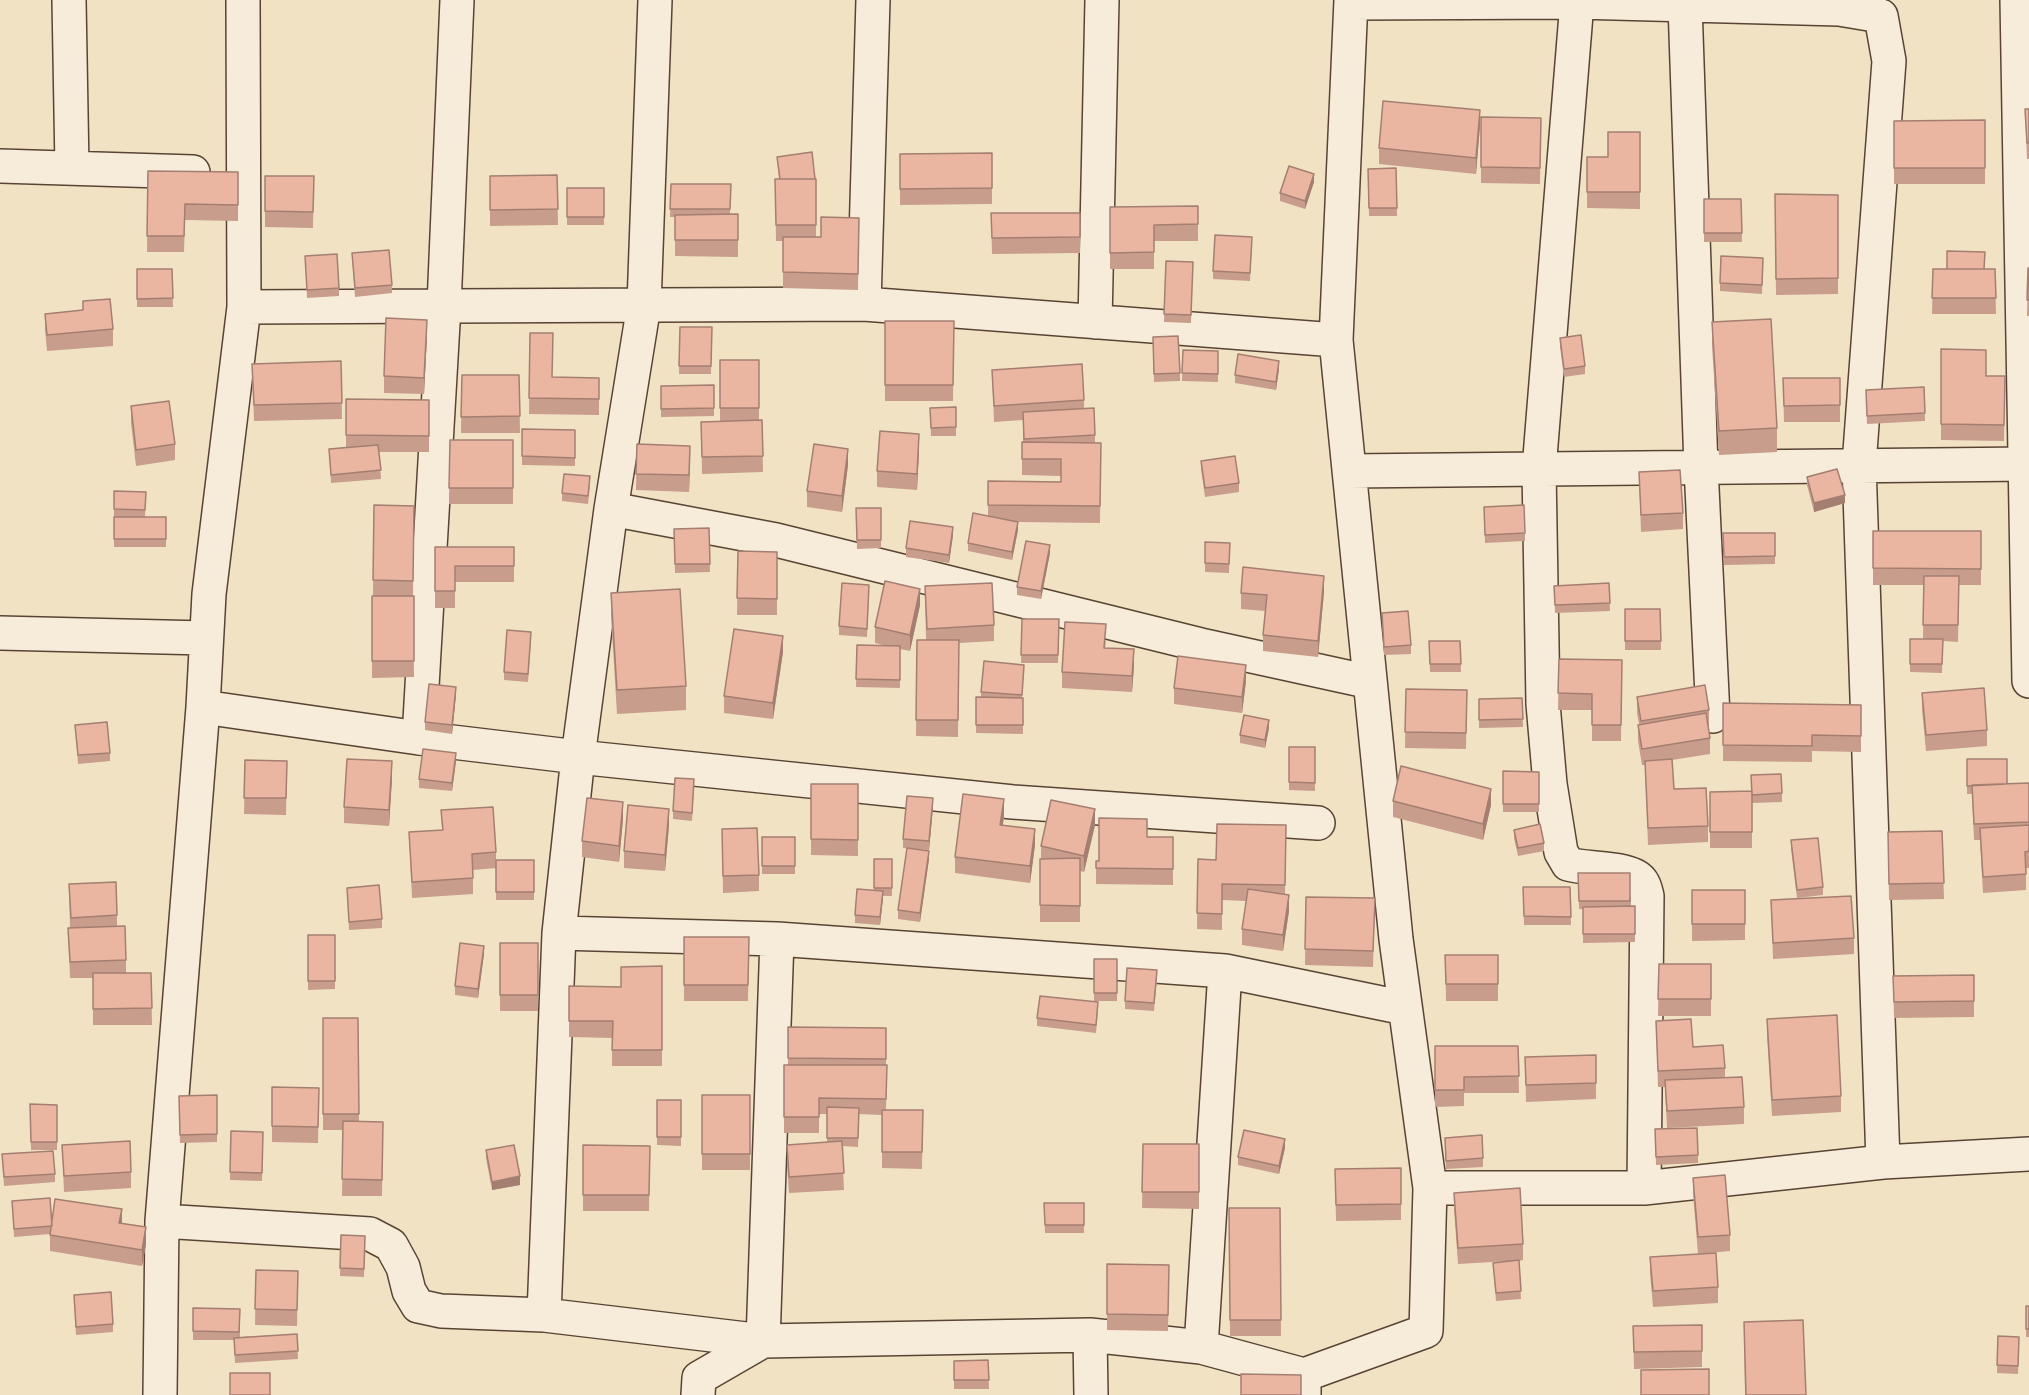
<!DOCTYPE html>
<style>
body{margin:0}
canvas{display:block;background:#f1e2c4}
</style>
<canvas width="2029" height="1395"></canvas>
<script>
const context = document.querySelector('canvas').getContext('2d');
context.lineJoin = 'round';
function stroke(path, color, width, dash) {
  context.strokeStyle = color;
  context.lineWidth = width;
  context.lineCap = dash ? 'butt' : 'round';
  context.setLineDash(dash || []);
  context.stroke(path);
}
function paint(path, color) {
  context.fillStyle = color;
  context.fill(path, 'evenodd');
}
const street = new Path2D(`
 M69,0L72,168
 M243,0L244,307
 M457,0L444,306L419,738L578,757L1013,802L1318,823
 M655,0L644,305L611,509L776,540L1201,645L1370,682
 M873,0L864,304L1336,340L1396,939L1430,1188H1644L1883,1162L2029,1154
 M2017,0L2029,681
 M1577,2L1539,469L1543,704L1550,784L1561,852L1568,864C1586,870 1633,866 1642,882C1645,886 1646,892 1647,896L1644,1188
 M1351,3L1577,2L1839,9L1881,16L1889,61L1859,465L1883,1162
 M1685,5L1701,467L1713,716
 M0,166L193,172
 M1095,322L1102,0
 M1336,340L1351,0
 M1349,471L2029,464
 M0,633L205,638
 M203,707L419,738
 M559,933L777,939L1225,971L1405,1008
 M162,1221L370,1234L391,1245L403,1267L409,1291L418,1306L441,1311L544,1315L763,1341L1090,1335L1201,1347L1304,1375
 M544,1315L559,933L578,757L611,509
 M1090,1335L1091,1395
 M1201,1347L1225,971
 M160,1395L162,1221L203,707L209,594L244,307L864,304
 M698,1395L699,1378L763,1341L777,939
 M1304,1395V1375L1426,1331L1430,1188`);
stroke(street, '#594434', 36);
stroke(street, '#f6ecd9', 33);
paint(new Path2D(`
 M2025,109H2029V159H2027Z
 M1481,117L1541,118L1540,184L1481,183Z
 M1985,120V184H1894V121Z
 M1480,126L1476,174L1379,164V148Z
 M1640,132V209L1587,208V157H1608Z
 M992,153V204L900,205V154Z
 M777,157L816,179V237H821L859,218L858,290L783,288V241H776L775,179H779Z
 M1396,168L1397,216H1369L1368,169Z
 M148,171L238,172V221L185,220L184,252H147Z
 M557,175L558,225L490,226V176Z
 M265,176H314L313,228L265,227Z
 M1314,182L1305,209L1280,201V193Z
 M671,184H731L730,214H738V257L675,256V217H670Z
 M567,188H604V225H567Z
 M1775,194L1838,195V294L1776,295Z
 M1704,199H1741L1742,242H1704Z
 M1198,206V241H1154V269H1110V207Z
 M991,213H1080V253L992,254Z
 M1252,245L1250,281L1213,279V271Z
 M352,253L392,285V293L355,297Z
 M305,256L339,288V296L307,298Z
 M1166,261L1193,262L1191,323L1164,322Z
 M1763,266L1762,294L1720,291V283Z
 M2028,268H2029V316H2027Z
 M137,269H172L173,307H137Z
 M1933,269H1995L1996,314H1932Z
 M83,301L113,329V346L47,351L45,330V314L83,311Z
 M885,321H954L953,401H885Z
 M1712,322L1777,428V452L1719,455L1712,346Z
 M680,327H712L711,374H679Z
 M530,333L552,377L599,399V415L529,414Z
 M427,336L424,394L384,393V376Z
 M1153,337L1180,373V381L1154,382Z
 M1560,338L1585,366V374L1564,377L1560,347Z
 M1941,349L1986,376H2005L2004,441L1941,440Z
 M1183,350L1218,351V382L1182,381Z
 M720,360H759V420H762L763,472L702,474L701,422L720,421Z
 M341,361L342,419L254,421L252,364Z
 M1279,369L1276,390L1235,383V375Z
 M992,370L1084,400V408L1095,435V443H1101L1100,523L1018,522V530L1012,560L968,551V543L988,516V481L1061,482V476L1022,475V442H1023V420L994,422Z
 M462,375H519L520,433H461Z
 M1783,378H1840V422H1784Z
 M714,385V416L661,417V386Z
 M1924,387L1925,421L1867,424L1866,390Z
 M346,399L429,400V452H379L381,479L331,483L329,449L346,447Z
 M131,406L175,444V460L136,466L131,423Z
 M956,407V436H931L930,408Z
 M522,429L575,430V466L522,465Z
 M450,440H513V504H449Z
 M637,444L690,462L689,492L636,490Z
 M919,450L917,490L877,487V471Z
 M1201,461L1239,483V492L1205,497L1201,469Z
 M848,465L842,512L807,507V491Z
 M1639,472L1683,513V529L1641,532Z
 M1807,477L1845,503L1814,512L1807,485Z
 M590,485L588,504L562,501V493Z
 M114,491L146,492L145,517H166V547H114Z
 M374,505L414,506L413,596L414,677L372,678V596H373Z
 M1484,507L1525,533V541L1485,543Z
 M856,508H881V548L857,549Z
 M709,528L710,572L675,573L674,529Z
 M1873,531H1981V585H1959L1958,642L1943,641L1942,673L1910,672V639H1923L1924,585H1873Z
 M1723,533H1775V564L1724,565Z
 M953,535L949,563L906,557V548Z
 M1230,543L1229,573L1205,572V563Z
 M435,547H514V582H455V608H435Z
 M738,551L777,552V615H737Z
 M1050,553L1041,599L1017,595V587Z
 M1609,583L1610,611L1555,613L1554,586Z
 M925,586L994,625V641L959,643L958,737L916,736L917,640H926Z
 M1324,592L1318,657L1263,651V635L1265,611L1241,609V593Z
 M611,593L686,686V710L617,714L611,617Z
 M869,593L867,637L839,635V626Z
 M920,605L910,651L900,649V688L856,687L857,645L887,646L875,643V627Z
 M1625,609H1660L1661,650H1625Z
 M1382,613L1411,645V654L1384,655Z
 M1022,619H1059L1058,663H1021Z
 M531,640L528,682L504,680V672Z
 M1106,641L1105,648L1134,666L1132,692L1062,688V672Z
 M1429,641H1460L1461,672H1430Z
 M783,652L773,719L724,713V696Z
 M1559,659L1622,660L1621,741H1592V710H1558Z
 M1024,673L1022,698H1023V734L976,733V697H981V692Z
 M1246,681L1242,713L1174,704V688Z
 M1406,689L1467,690L1466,749L1405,748Z
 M1922,693L1987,730V746L1926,751L1922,710Z
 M456,695L452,734L425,730V722Z
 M1637,697L1709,710V726H1708L1710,738V754L1672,760L1674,789L1708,826V842L1648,845L1645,765H1642L1638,741V725L1639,724L1637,713Z
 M1522,698L1523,727L1479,728V699Z
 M1723,703L1861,705V752L1812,751V762L1723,761Z
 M75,725L110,753V761L78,764Z
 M1269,728L1265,748L1240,743V735Z
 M1289,747H1315V791L1289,790Z
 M1967,759L2007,784L2029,783V868H2026V890L1983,893L1980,840H1974L1972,794H1967Z
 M245,760L287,761L286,815L244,814Z
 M456,761L452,791L419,788V779Z
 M1503,771L1539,772V812H1503Z
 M1751,775L1782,793V802L1752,803V799V848H1710V792L1751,791Z
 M392,778L389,826L344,823V807Z
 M811,784H858V856L811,855Z
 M694,787L692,821L673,819V811Z
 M1393,801L1491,805L1483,840L1393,817Z
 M933,807L929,850L903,848V839Z
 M441,810L496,852V868L473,870V894L412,898L409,832L442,830Z
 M1004,816L1003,825L1035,845L1030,883L955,873V857Z
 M623,819L619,862L582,857V841Z
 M669,825L665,871L624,868V851Z
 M1095,825L1084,872L1080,871V922H1040V859H1041V846Z
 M1286,825L1285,894L1289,911L1283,951L1242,945V929L1246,901L1222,900V930L1197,929L1198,859L1216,860Z
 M722,829L759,875V891L723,893Z
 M1514,830L1544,843V851L1518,856L1514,838Z
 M1942,831L1944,899L1889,900L1888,832Z
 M762,837H795V874H762Z
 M1147,837H1173V885L1096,884V861H1099Z
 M1791,840L1823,887V895L1797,898L1791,849Z
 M874,859H892V896H883L880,925L855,923V915L874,890Z
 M929,859L920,922L898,919V910Z
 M496,860H534V900H496Z
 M1578,873H1630V907L1635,906V942L1583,943V909H1579Z
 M69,884L117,915V927L126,960V973H151L152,1025H93V978H70L68,928H70Z
 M1523,887H1570L1571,925H1524Z
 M347,888L382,919V928L349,930Z
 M1692,890H1745V940L1692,941Z
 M1306,897L1375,898L1373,967L1305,965Z
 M1771,900L1854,938V954L1773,959Z
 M308,935H335V989L308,990Z
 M684,937H749L748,1001H684Z
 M500,943H538V1011H500Z
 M484,954L478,998L455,995V986Z
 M1445,955H1498V1001H1446Z
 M1094,959H1117V1001H1094Z
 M1659,964H1711V1016H1658Z
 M662,966V1066H612V1038L569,1037V986L621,987Z
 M1974,975V1017L1894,1018L1893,976Z
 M1157,979L1154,1011L1125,1009V1001Z
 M1098,1010L1096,1033L1037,1026V1018Z
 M323,1018H358L359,1121L383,1122L382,1196H342L343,1130H323Z
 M1767,1019L1841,1096V1112L1772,1116L1767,1035Z
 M1656,1021L1725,1068V1077L1744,1107V1124L1667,1128L1665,1087H1658Z
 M788,1027L886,1028V1065H887L886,1110H923L922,1169L882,1168V1115L859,1114L858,1147L842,1146L844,1190L789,1193L787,1161V1145L827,1142V1114H819V1133H784V1065H788Z
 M1435,1046H1518L1519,1093H1464V1106L1435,1107Z
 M1596,1055V1099L1526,1102L1525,1057Z
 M272,1087L319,1088L318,1143L272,1142Z
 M217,1095V1142L180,1143L179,1096Z
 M702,1095H750V1170H702Z
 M657,1100H681V1146L657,1145Z
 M30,1104L57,1105V1150H31Z
 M1655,1129L1698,1155V1163L1656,1165Z
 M231,1131L263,1132L262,1181L230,1180Z
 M1445,1138L1483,1158V1167L1446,1169Z
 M1143,1144H1199V1209L1142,1208Z
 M62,1145L131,1172V1188L64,1192Z
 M583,1145L650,1146L649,1211H583Z
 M1285,1148L1279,1174L1238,1165V1157Z
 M486,1150L520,1185L492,1190L486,1158Z
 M2,1154L55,1174V1182L4,1186Z
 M1401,1168V1220L1336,1221L1335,1169Z
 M1693,1178L1730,1235V1251L1698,1254L1693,1194Z
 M1454,1193L1523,1244V1260L1519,1261L1521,1299L1496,1301L1493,1263L1510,1261L1458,1264L1454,1209Z
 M12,1201L52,1224H122L146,1244L142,1266L50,1251V1234L14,1237Z
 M1044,1203H1084V1233H1045Z
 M1229,1208H1280L1281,1336H1230Z
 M341,1235L365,1236L364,1277L340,1276Z
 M1650,1257L1718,1287V1303L1653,1307L1650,1273Z
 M1107,1264L1169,1265L1168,1331L1107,1330Z
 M256,1270L298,1271L297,1326L255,1325Z
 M74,1295L113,1324V1332L76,1335Z
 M2026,1306H2029V1337H2026Z
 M193,1308L240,1309V1337L297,1334L298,1359L235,1363L234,1340H193Z
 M1744,1322L1806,1395H1745Z
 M1702,1325V1367L1634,1369L1633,1326Z
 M1998,1336L2019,1337L2018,1374L1997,1373Z
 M988,1360L989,1389H954V1361Z`), '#c99d8b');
paint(new Path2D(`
 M1480,110V126L1476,174V158Z
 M1314,174V182L1305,209V201Z
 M427,320V336L424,394V378Z
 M1279,361V369L1276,390V382Z
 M919,434V450L917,490V474Z
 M690,446V462L689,492V475Z
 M848,449V465L842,512V496Z
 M1845,495V503L1814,512V503Z
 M1018,522V530L1012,560V552Z
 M953,527V535L949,563V555Z
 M1050,545V553L1041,599V591Z
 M1324,576V592L1318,657V641Z
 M920,589V605L910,651V635Z
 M783,636V652L773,719V703Z
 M1134,649V666L1132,692V676Z
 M1246,665V681L1242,713V697Z
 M456,687V695L452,734V725Z
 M1269,720V728L1265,748V740Z
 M456,753V761L452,791V783Z
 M392,761V778L389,826V810Z
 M1491,789V805L1483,840V824Z
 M933,798V807L929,850V841Z
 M1004,799V816L1000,841V825Z
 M623,802V819L619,862V846Z
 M669,809V825L665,871V855Z
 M1095,809V825L1084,872V856Z
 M1035,829V845L1030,883V866Z
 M929,851V859L920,922V913Z
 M883,891V899L880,925V917Z
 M1289,895V911L1283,951V935Z
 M484,946V954L478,998V989Z
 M1285,1139V1148L1279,1174V1166Z
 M520,1176V1185L492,1190V1182Z
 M122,1209V1226L119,1223Z
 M146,1227V1244L142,1266V1250Z`), '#a47f71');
const building = new Path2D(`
 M1383,101L1480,110L1476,158L1379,148Z
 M2025,109H2029V143H2027Z
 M1481,117L1541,118L1540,168L1481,167Z
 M1985,120V168H1894V121Z
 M1608,132H1640V192H1587V157H1608Z
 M812,152L815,179H780L777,157Z
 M992,153V188L900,189V154Z
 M1289,166L1314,174L1305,201L1280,193Z
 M1396,168L1397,208H1369L1368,169Z
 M148,171L238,172V205L185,204L184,236H147Z
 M557,175L558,209L490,210V176Z
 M265,176H314L313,212L265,211Z
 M775,179H816V225H776Z
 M671,184H731L730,209H670Z
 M567,188H604V217H567Z
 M1775,194L1838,195V278L1776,279Z
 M1704,199H1741L1742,233H1704Z
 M1198,206V224L1154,225V252L1110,253V207Z
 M991,213H1080V237L992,238Z
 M738,214V240H675V215Z
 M821,217L859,218L858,274L783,272V237H821Z
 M1215,235L1252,237L1250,273L1213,271Z
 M389,250L392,285L355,288L352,253Z
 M1947,251L1985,252L1984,269H1947Z
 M337,254L339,288L307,290L305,256Z
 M1721,256L1763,258L1762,285L1720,283Z
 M1166,261L1193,262L1191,315L1164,314Z
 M2028,268H2029V300H2027Z
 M137,269H172L173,298L137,299Z
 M1933,269H1995L1996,298H1932Z
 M110,299L113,329L47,335L45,314L83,310V301Z
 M386,318L427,320L424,378L384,376Z
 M1771,319L1777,428L1719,431L1712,322Z
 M885,321H954L953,385H885Z
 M680,327H712L711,366H679Z
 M530,333H553L552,377L599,378V399L529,398Z
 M1581,335L1585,366L1564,369L1560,338Z
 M1178,336L1180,373L1154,374L1153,337Z
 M1941,349L1986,350V376H2005L2004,425L1941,424Z
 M1183,350L1218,351V374L1182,373Z
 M1238,354L1279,361L1276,382L1235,375Z
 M720,360H759V408H720Z
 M341,361L342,403L254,405L252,364Z
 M1082,364L1084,400L994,406L992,370Z
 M462,375H519L520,416L461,417Z
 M1783,378H1840V405L1784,406Z
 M714,385V408L661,409V386Z
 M1924,387L1925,413L1867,416L1866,390Z
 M346,399L429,400V436L346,435Z
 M169,401L175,444L136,450L131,406Z
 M956,407V427L931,428L930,408Z
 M1094,408L1095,435L1024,439L1023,412Z
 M762,420L763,456L702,457L701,422Z
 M522,429L575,430V458L522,456Z
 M880,431L919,434L917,474L877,471Z
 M450,440H513V488H449Z
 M1022,442L1101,443L1100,506L988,505V481L1061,482V459H1022Z
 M637,444L690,446L689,475L636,474Z
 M814,444L848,449L842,496L807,491Z
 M378,445L381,470L331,475L329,449Z
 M1235,456L1239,483L1205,488L1201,461Z
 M1837,469L1845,495L1814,503L1807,477Z
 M1680,470L1683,513L1641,515L1639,472Z
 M564,474L590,476L588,496L562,493Z
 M114,491L146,492L145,510L114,509Z
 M374,505L414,506L413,581L373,580Z
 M1524,505L1525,533L1485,535L1484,507Z
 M856,508H881V540H857Z
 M973,513L1018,522L1012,552L968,543Z
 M114,517H166V539H114Z
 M910,521L953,527L949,555L906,548Z
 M709,528L710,564H675L674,529Z
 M1873,531H1981V569L1873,568Z
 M1723,533H1775V556L1724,557Z
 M1026,541L1050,545L1041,591L1017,587Z
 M1205,542L1230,543L1229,564L1205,563Z
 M435,547H514V566H455V591H435Z
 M738,551L777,552V599L737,598Z
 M1243,567L1324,576L1318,641L1263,635L1267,595L1241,593Z
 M1924,576H1959L1958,625H1923Z
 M885,581L920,589L910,635L875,627Z
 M842,583L869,585L867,629L839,626Z
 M992,583L994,625L927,629L925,586Z
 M1609,583L1610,603L1555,605L1554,586Z
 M680,589L686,686L617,690L611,593Z
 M372,596H414V661H372Z
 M1625,609H1660L1661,641H1625Z
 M1408,611L1411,645L1384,647L1382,613Z
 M1022,619H1059L1058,655H1021Z
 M1065,622L1106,624L1104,648L1134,649L1132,676L1062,672Z
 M734,629L783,636L773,703L724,696Z
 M507,630L531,632L528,674L504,672Z
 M1910,639H1943L1942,664H1910Z
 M917,640H959L958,720H916Z
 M1429,641H1460L1461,664H1430Z
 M857,645L900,646V680L856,679Z
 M1178,656L1246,665L1242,697L1174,688Z
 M1559,659L1622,660L1621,725H1592V694L1558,693Z
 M984,661L1024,665L1022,695L981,692Z
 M429,684L456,687L452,725L425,722Z
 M1705,685L1709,710L1641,721L1637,697Z
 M1984,688L1987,730L1926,735L1922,693Z
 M1406,689L1467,690L1466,733L1405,732Z
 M976,697L1023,698V725H976Z
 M1522,698L1523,719L1479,720V699Z
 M1723,703L1861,705V736L1812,735V746L1723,745Z
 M1706,713L1710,738L1642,749L1638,725Z
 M1244,715L1269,720L1265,740L1240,735Z
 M107,722L110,753L78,755L75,725Z
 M1289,747H1315V783L1289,782Z
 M423,749L456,753L452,783L419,779Z
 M347,759L392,761L389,810L344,807Z
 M1672,759L1674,789L1706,788L1708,826L1648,828L1645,761Z
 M1967,759H2007V784L1967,786Z
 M245,760L287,761L286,798H244Z
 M1401,766L1491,789L1483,824L1393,801Z
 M1503,771L1539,772V804H1503Z
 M1781,774L1782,793L1752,795L1751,775Z
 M675,778L694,779L692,813L673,811Z
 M2029,783V822L1974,824L1972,785Z
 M811,784H858V840L811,839Z
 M1752,791V832H1710V792Z
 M963,794L1004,799L1000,825L1035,829L1030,866L955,857Z
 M907,796L933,798L929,841L903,839Z
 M587,798L623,802L619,846L582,841Z
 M1051,800L1095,809L1084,856L1041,846Z
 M628,805L669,809L665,855L624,851Z
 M493,807L496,852L472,854L473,878L412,882L409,832L443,830L441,810Z
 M1099,818L1147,819V837H1173V869L1096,868V861H1099Z
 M1217,824L1286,825L1285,885L1222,884V914L1197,913L1198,859L1216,860Z
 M1540,824L1544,843L1518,848L1514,830Z
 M2029,825V851L2025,852L2026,874L1983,877L1980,828Z
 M757,828L759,875L723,876L722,829Z
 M1942,831L1944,883L1889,884L1888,832Z
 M762,837H795V866H762Z
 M1818,838L1823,887L1797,890L1791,840Z
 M907,848L929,851L920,913L898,910Z
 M1080,858V906L1040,905V859Z
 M874,859H892V888H874Z
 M496,860H534V892H496Z
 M1578,873H1630V901H1579Z
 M116,882L117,915L71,918L69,884Z
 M379,885L382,919L349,922L347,888Z
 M1523,887H1570L1571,917L1524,916Z
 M857,889L883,891L880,917L855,915Z
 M1248,889L1289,895L1283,935L1242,929Z
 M1692,890H1745V924H1692Z
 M1851,896L1854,938L1773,943L1771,900Z
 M1306,897L1375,898L1373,951L1305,949Z
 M1635,906V934H1583V907Z
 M125,926L126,960L70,962L68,928Z
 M308,935H335V981H308Z
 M684,937H749L748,985H684Z
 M460,943L484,946L478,989L455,986Z
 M500,943H538V995H500Z
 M1445,955H1498V984H1446Z
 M1094,959H1117V993H1094Z
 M1659,964H1711V999H1658Z
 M662,966V1050H612L613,1021H569V986L621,987V967Z
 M1127,968L1157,970L1154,1003L1125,1001Z
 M93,973H151L152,1008L93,1009Z
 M1974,975V1001L1894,1002L1893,976Z
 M1040,996L1098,1002L1096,1025L1037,1018Z
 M1837,1015L1841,1096L1772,1100L1767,1019Z
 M323,1018H358L359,1114H323Z
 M1691,1019L1693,1047L1723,1045L1725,1068L1658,1071L1656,1021Z
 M788,1027L886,1028V1059L788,1058Z
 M1435,1046H1518L1519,1076L1464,1077V1090H1435Z
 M1596,1055V1083L1526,1085L1525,1057Z
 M784,1065H887L886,1099L819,1098V1117H784Z
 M1742,1077L1744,1107L1667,1111L1665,1080Z
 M272,1087L319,1088L318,1127L272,1126Z
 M217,1095V1134L180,1135L179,1096Z
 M702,1095H750V1154H702Z
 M657,1100H681V1137H657Z
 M30,1104L57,1105V1142H31Z
 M827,1107L859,1108L858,1138H827Z
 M882,1110H923L922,1152H882Z
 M343,1121L383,1122L382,1180L342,1179Z
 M1697,1128L1698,1155L1656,1157L1655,1129Z
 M1244,1130L1285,1139L1279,1166L1238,1157Z
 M231,1131L263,1132L262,1173L230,1172Z
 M1482,1135L1483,1158L1446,1161L1445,1138Z
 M130,1141L131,1172L64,1176L62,1145Z
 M842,1141L844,1173L789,1177L787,1145Z
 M1143,1144H1199V1192H1142Z
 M514,1145L520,1176L492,1182L486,1150Z
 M583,1145L650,1146L649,1195H583Z
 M53,1151L55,1174L4,1177L2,1154Z
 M1401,1168V1204L1336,1205L1335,1169Z
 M1725,1175L1730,1235L1698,1237L1693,1178Z
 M1520,1188L1523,1244L1458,1248L1454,1193Z
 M50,1198L52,1226L14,1229L12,1201Z
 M55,1199L122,1209L119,1223L146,1227L142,1250L50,1235Z
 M1044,1203H1084V1225H1045Z
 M1229,1208H1280L1281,1320H1230Z
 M341,1235L365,1236L364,1269L340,1268Z
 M1716,1253L1718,1287L1653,1291L1650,1257Z
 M1519,1260L1521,1291L1496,1293L1493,1263Z
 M1107,1264L1169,1265L1168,1315L1107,1314Z
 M256,1270L298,1271L297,1310L255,1309Z
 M111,1292L113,1324L76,1327L74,1295Z
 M2026,1306H2029V1329H2026Z
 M193,1308L240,1309L239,1332L193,1331Z
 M1803,1320L1806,1395H1746L1744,1322Z
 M1702,1325V1351L1634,1352L1633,1326Z
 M297,1334L298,1351L235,1355L234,1338Z
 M1998,1336L2019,1337L2018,1366L1997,1365Z
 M988,1360L989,1380H954V1361Z
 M1709,1369V1395H1641V1370Z
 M230,1373H270V1395H230Z
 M1241,1374L1301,1375V1395H1241Z`);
paint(building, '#eab6a2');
stroke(building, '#a47f71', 1.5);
</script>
